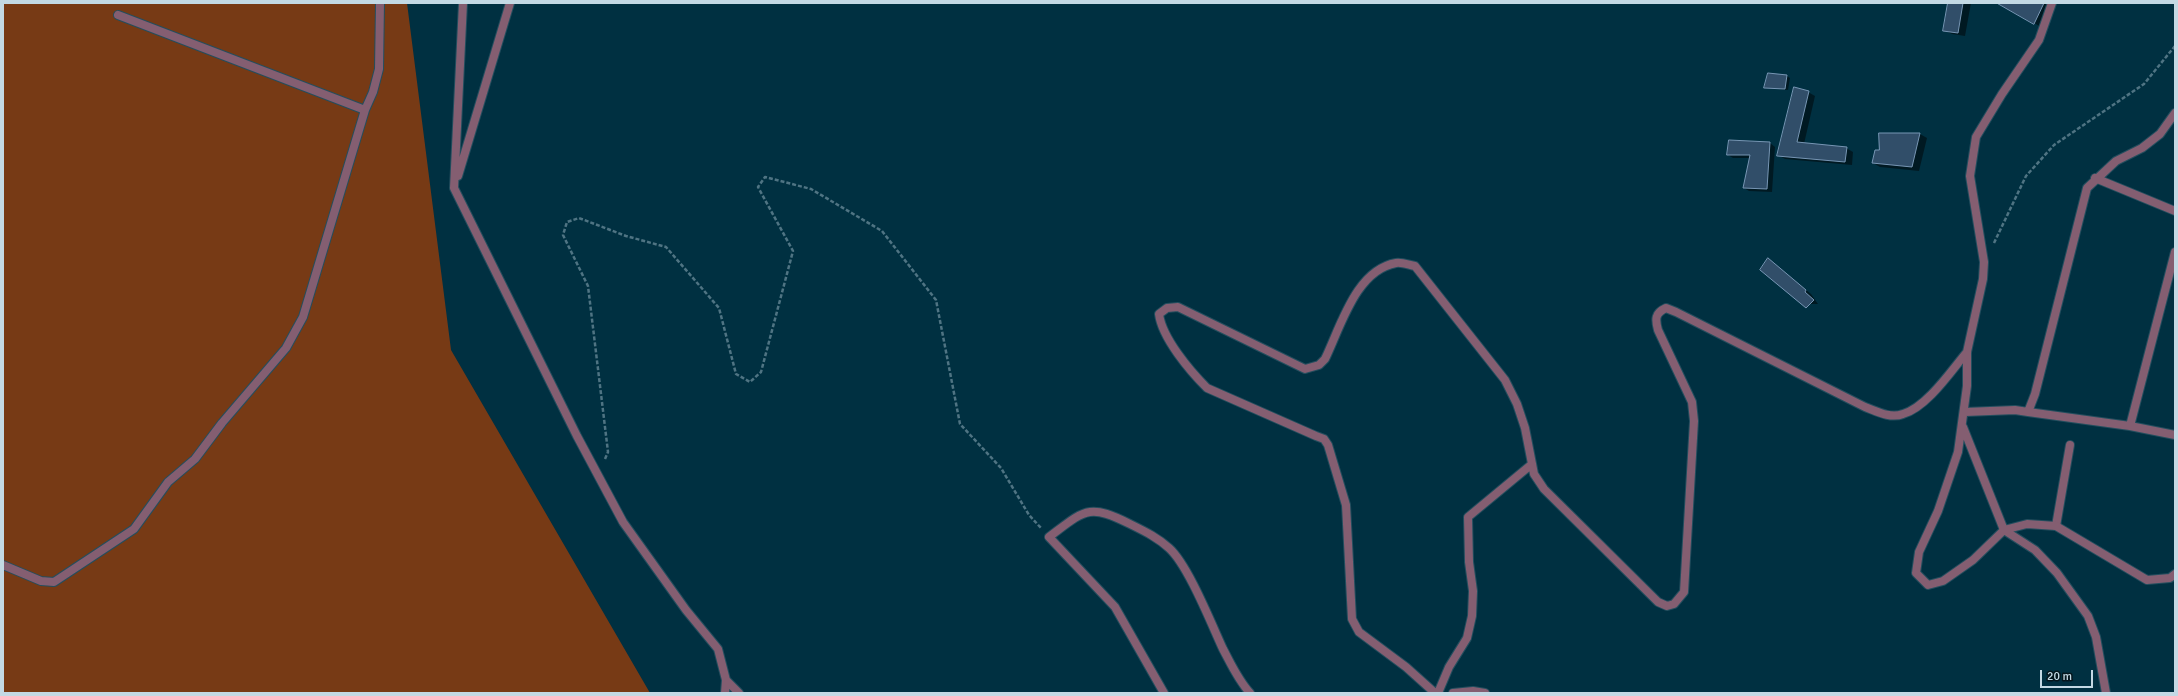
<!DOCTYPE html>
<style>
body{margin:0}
#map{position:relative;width:2178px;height:696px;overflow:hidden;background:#003041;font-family:Signika,sans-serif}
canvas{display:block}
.frame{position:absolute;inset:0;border:4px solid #c3d9e4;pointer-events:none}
.scale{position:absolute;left:2040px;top:670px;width:53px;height:18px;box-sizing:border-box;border:2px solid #c3d9e4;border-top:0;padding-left:5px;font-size:12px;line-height:14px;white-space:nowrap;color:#c3d9e4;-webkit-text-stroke:3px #04161d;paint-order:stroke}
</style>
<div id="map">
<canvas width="2178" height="696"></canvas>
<div class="frame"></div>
<div class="scale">20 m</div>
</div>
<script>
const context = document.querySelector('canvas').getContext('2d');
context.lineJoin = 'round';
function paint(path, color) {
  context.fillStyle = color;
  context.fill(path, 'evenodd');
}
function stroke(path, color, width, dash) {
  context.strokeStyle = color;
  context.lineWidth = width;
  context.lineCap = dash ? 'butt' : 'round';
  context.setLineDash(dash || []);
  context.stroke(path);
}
paint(new Path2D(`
 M3,3H407L451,350L650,693H3Z`), '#773a15');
paint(new Path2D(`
 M1949,3H1971L1965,36L1952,34L1944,30Z
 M2004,3H2053L2041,27L2003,5Z
 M1787,76L1790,78L1788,90L1765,87Z
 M1808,92L1815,96L1804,144L1846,148L1853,152L1852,165L1785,159L1778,155Z
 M1880,134H1920L1927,138L1919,171L1880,167L1873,163L1879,151Z
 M1770,143L1775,147L1772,192L1749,191L1744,188L1750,158H1733L1728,155Z
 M1769,259L1811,294L1818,304H1805Z`), '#0007');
const building = new Path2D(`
 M1948,3H1963L1958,33L1943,31Z
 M1997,3H2044L2034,24Z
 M1768,73L1787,75L1785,89L1764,88Z
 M1794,87L1809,91L1797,142L1847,147L1845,162L1777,156Z
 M1879,133H1920L1912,167L1872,163L1875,150H1879Z
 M1729,140L1770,142L1767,189L1743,188L1750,155H1727Z
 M1768,258L1806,290L1805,292L1814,300L1806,308L1760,270Z`);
paint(building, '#314e69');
stroke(building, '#7796b4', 1);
const lane = new Path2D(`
 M2056,526L2070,445`);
const street = new Path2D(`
 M463,3L454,188L577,436L623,522L686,610L718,649L726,680L739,693
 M2052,3L2039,40L2002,94L1976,137L1970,176L1984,262L1983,279L1967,352V386L1958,452L1938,511L1919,552L1916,573L1928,585L1943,581L1973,560L2004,530L2027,524L2056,526L2147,580L2170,578L2175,574
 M118,15L365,110
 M458,176L510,3
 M2095,178L2175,211
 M1965,412L2015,410L2028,412L2035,394L2087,188L2116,161L2142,148L2160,134L2175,113
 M2028,412L2130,426L2175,435
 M2130,426L2175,252
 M1963,427L2004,530L2035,550L2057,573L2088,616L2096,637L2106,693
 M3,565L41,581L54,582L134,529L168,482L195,459L222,423L286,348L303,317L365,110L373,92L379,69L380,3
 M725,693L726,680
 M1164,693L1115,607L1049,537C1085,510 1088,503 1130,524C1144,531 1157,537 1169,548C1188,565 1211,623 1223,649C1231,664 1238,680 1250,693
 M1435,693L1406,667L1359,632L1352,619L1346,505L1328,445L1324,439L1316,436L1207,388C1190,371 1162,338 1159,314L1167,308L1178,307L1305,369L1319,365L1325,359C1341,326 1356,270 1396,263C1402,262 1409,265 1415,266L1505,380L1517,404L1525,428L1534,474L1544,489L1658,602L1667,606L1674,604L1684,592L1694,421L1692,402L1658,330C1655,319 1655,313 1666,308L1676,312L1865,407C1876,411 1890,419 1903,414C1927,407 1951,371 1967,352
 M1438,693L1449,667L1467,638L1472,616L1473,591L1469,562L1468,517L1532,464
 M1453,693L1473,691L1485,693`);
stroke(lane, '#234e5e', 10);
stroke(street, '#234e5e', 10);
stroke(new Path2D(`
 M1994,243L2026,176L2054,145L2144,84L2175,46
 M605,459L608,452L588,286L563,235L567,222L579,218L626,236L666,247L719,308L736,374L750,382L761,372L793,251L758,187L765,177L811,189L882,231L936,300L960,424L1001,468L1029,515L1041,528`), '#4f7483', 2.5, [4, 2]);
stroke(lane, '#845e71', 8);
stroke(street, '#845e71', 8);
</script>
